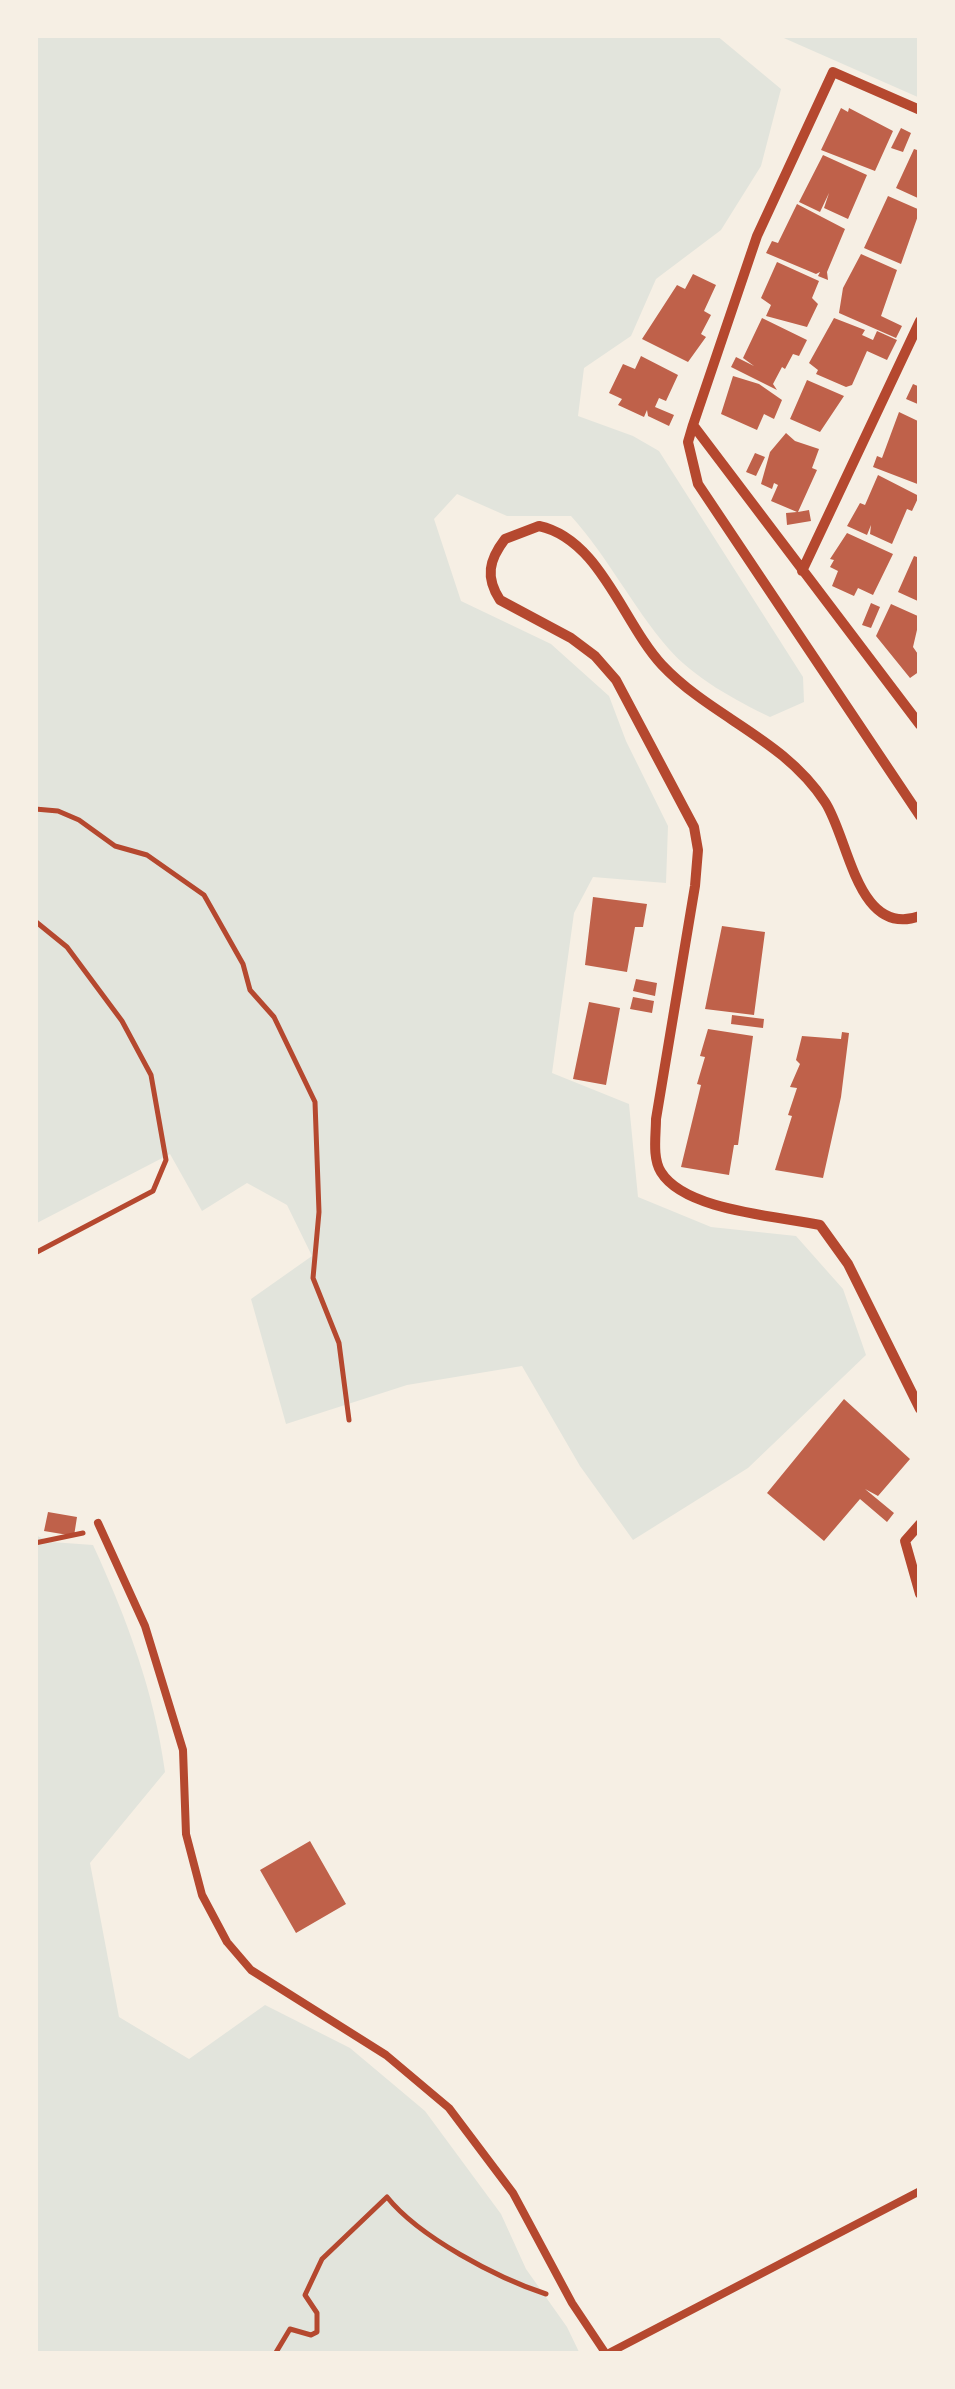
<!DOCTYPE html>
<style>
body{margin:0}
#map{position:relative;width:955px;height:2389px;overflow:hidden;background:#f6efe4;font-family:"PT Sans",sans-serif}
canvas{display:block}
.frame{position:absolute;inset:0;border:38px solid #f6efe4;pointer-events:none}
</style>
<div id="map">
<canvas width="955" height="2389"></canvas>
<div class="frame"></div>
</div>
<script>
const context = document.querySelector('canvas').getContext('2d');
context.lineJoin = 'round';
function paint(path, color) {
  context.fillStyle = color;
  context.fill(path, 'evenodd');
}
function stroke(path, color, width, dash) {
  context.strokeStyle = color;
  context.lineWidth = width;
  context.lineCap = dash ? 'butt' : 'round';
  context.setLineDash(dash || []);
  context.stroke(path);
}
paint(new Path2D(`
 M35,35H716L781,89L761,166L721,230L656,279L631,336L584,368L578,416L633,436L659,451L803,677L804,702L770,717C735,700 694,678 668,648C632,606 608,557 571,516H507L457,494L434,519L461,601L551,644L609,696L626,741L668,826L666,883L593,877L574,913L552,1073L629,1104L638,1197L711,1227L796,1236L843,1289L866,1355L748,1468L633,1540L580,1466L522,1366L407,1385L286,1424L251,1299L312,1256L287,1205L247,1183L202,1211L170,1154L35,1224Z
 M777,35H920V98Z
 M35,1535L51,1542L93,1545C127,1619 154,1691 165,1772L90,1863L119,2017L189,2059L265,2005L350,2048L425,2111L501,2214L526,2269L567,2327L580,2354H35Z`), '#e2e4dc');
paint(new Path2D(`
 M841,108L848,112L849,108L893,131L875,171L821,150Z
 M901,128L911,133L903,152L891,148Z
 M914,149L920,151V199L896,188Z
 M823,155L867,175L848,219L824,208L829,193L820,212L799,202Z
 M888,196L920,210L901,264L864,248Z
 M797,204L845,229L827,272L828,280L818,276L820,272L816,274L766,253L772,241L778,243Z
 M861,254L897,270L881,316L902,326L896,338L839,313L843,288Z
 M777,262L819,281L812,298L818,304L807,327L766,316L771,305L761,298Z
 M693,274L716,285L704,311L711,315L701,334L706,337L688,362L642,339L677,285L685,289Z
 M762,318L807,340L799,356L793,354L785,369L782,367L773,384L777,390L731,367L736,357L754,366L743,358Z
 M834,318L865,330L862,335L873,340L877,331L897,340L887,360L867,351L852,385L846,387L816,374L818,370L809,363Z
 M641,356L678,375L666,401L659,398L655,407L674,415L669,426L648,416L647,410L644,417L618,405L622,399L609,393L623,364L635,369Z
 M733,376L759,384L782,400L774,419L764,414L757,430L721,414Z
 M807,380L844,396L820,432L790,419Z
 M913,384L920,387V405L906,399Z
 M899,412L920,422V485L873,467L877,456L882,458Z
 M786,433L795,441L819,449L812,468L817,470L798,512L809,510L811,521L787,525L786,513L797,512L771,501L778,485L774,483L772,489L761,484L770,452Z
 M755,453L765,457L756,476L746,472Z
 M878,475L919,496L912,511L907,509L892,544L870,534L871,525L867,535L847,526L860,503L865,505Z
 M847,533L893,554L873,595L858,588L854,596L832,586L838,571L830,567L834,560L830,559Z
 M914,556L920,558V602L898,592Z
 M871,603L880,607L871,628L862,625Z
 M891,604L920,617L913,647L920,657V671L910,678L876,636Z
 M593,897L647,904L643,927H635L627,972L585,965Z
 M722,926L765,932L754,1015L705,1009Z
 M636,979L657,983L655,996L633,991Z
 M633,997L654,1001L652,1013L630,1009Z
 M589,1002L620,1008L606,1085L573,1079Z
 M732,1015L764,1019L763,1028L731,1024Z
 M708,1029L753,1036L738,1145H734L729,1175L681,1167L701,1085L697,1084L705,1057L700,1056Z
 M842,1032L849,1033L841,1097L823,1178L775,1170L792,1116L788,1115L797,1088L790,1087L800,1064L796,1060L802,1036L841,1039Z
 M844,1399L910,1459L878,1496L865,1489L894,1513L887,1522L860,1499L824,1541L767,1493Z
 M48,1512L77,1517L74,1536L44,1531Z
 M310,1841L346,1904L296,1933L260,1870Z`), '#bf614a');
stroke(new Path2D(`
 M35,809L58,811L79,820L115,846L147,855L204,895L243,964L250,990L274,1017L315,1102L319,1212L313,1278L339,1343L349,1420
 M35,921L67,947L122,1021L151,1075L166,1160L153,1191L35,1253
 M35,1543L83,1533
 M275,2354L290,2329L311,2335L317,2332V2313L305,2295L322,2259L387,2197C419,2237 497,2278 546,2294`), '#b5482f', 5);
stroke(new Path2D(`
 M98,1523L145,1626L183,1750L186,1834L202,1895L227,1942L251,1970L386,2055L449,2108L513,2193L572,2303L606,2354
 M607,2354L920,2191`), '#b5482f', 8);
stroke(new Path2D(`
 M920,110L833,72L757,236L693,425L920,725
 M693,425L688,442L698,484L920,816
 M802,571L920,321
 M920,916C857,939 849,838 825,802C783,738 712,718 662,665C623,623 600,539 539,526L505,539C489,560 485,577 500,600L571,638L595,656L616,680L694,827L698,850L695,886L656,1119C656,1135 652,1158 661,1172C685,1211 778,1216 820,1225L848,1264L920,1409
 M920,1524L905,1541L920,1594`), '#b5482f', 10);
</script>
